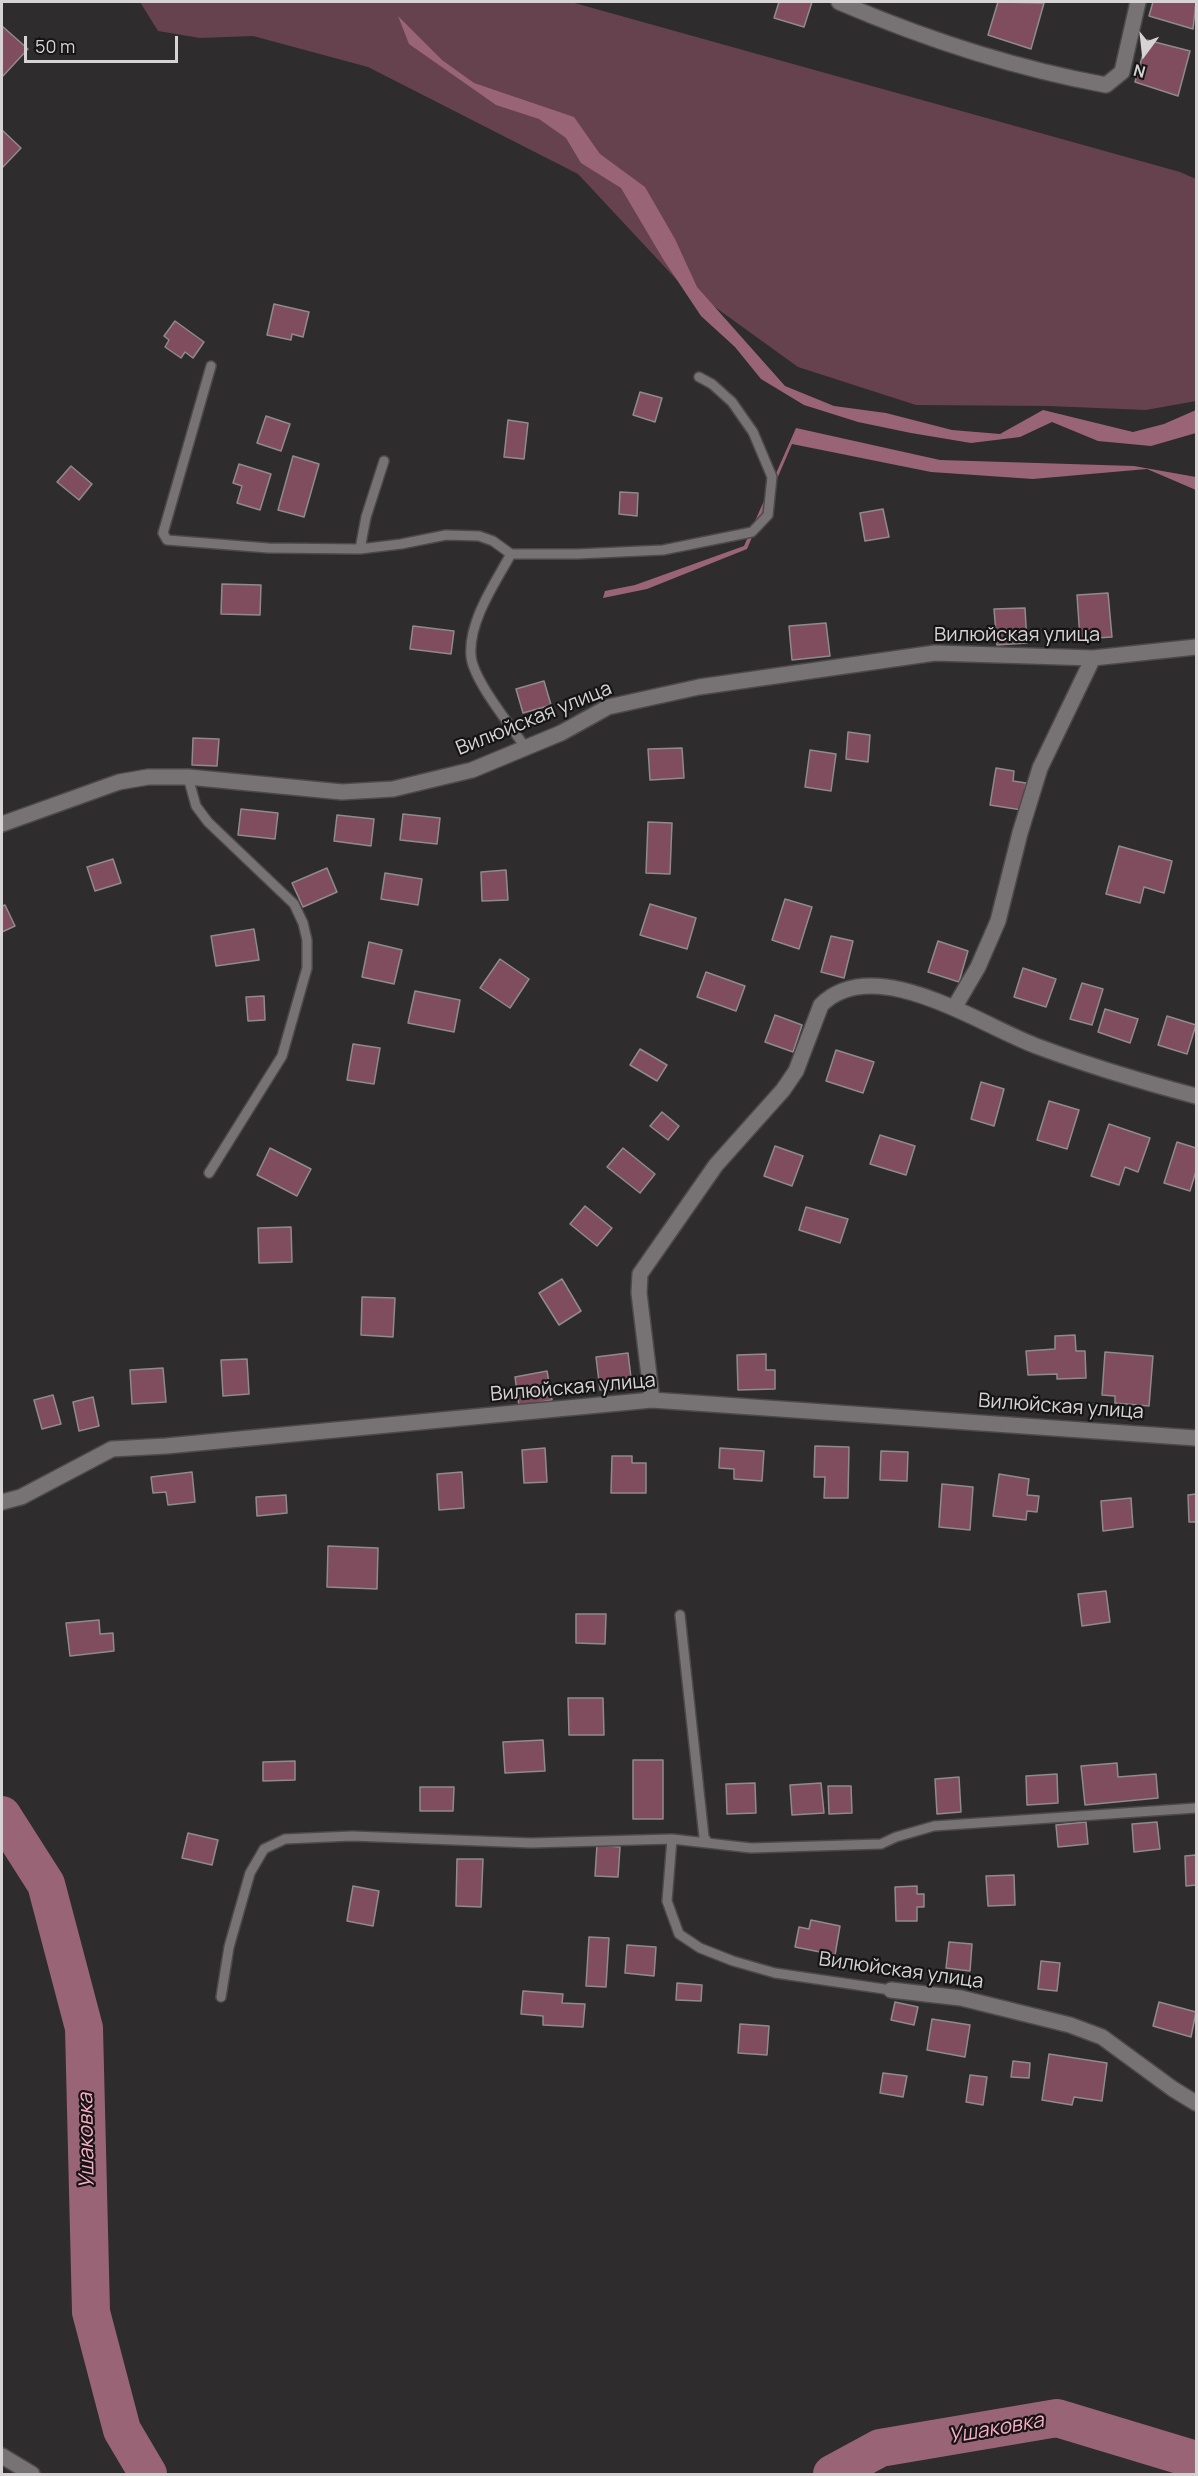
<!DOCTYPE html>
<meta charset="utf-8">
<style>
body{margin:0}
#map{position:relative;width:1198px;height:2476px;overflow:hidden;background:#2f2c2d;font-family:Manrope,sans-serif}
canvas{display:block}
.frame{position:absolute;inset:0;border:3px solid #d6d3d4;pointer-events:none}
.north{position:absolute;left:1114px;top:24px;width:60px;height:60px;-webkit-text-stroke:4px #161515;paint-order:stroke;rotate:195deg;font-size:16px;font-weight:700;line-height:24px;text-align:center;color:#d6d3d4}
.north::after{content:'';display:block;margin:auto;width:21px;height:27px;background:#d6d3d4;clip-path:polygon(50% 0,100% 100%,50% 72%,0 100%)}
.scale{position:absolute;left:24px;top:36px;width:154px;height:27px;box-sizing:border-box;border:3px solid #d6d3d4;border-top:0;padding-left:8px;font-size:18px;line-height:21px;white-space:nowrap;color:#d6d3d4;-webkit-text-stroke:4px #161515;paint-order:stroke}
</style>
<div id="map">
<canvas width="1198" height="2476"></canvas>
<div class="frame"></div>
<div class="north">N</div>
<div class="scale">50 m</div>
</div>
<script>
const context = document.querySelector('canvas').getContext('2d');
context.lineJoin = 'round';
function paint(path, color) {
  context.fillStyle = color;
  context.fill(path, 'evenodd');
}
function stroke(path, color, width, dash) {
  context.strokeStyle = color;
  context.lineWidth = width;
  context.lineCap = dash ? 'butt' : 'round';
  context.setLineDash(dash || []);
  context.stroke(path);
}
function label(font, color, halo, rows, align = 'center') {
  context.font = font + ' Manrope,sans-serif';
  context.lineWidth = 4.5;
  context.setLineDash([]);
  context.textBaseline = 'middle';
  context.strokeStyle = halo;
  context.fillStyle = color;
  for (const [text, x, y, turn = 0] of rows) {
    context.save();
    context.translate(x, y);
    context.rotate((+turn || 0) * Math.PI / 180);
    context.textAlign = isNaN(turn) ? turn : align;
    if (halo) context.strokeText(text, 0, 0);
    context.fillText(text, 0, 0);
    context.restore();
  }
}
paint(new Path2D(`
 M140,2H571L1180,172L1196,179V401L1146,410L1048,406L916,405L798,367L676,279L578,174L368,67L253,36L200,38L158,31Z`), '#65424d');
paint(new Path2D(`
 M398,16L442,60L474,83L574,117L600,154L645,187L675,239L697,287L785,386L834,406L886,413L952,430L1000,434L1043,410L1133,432L1164,424L1196,410V433L1151,446L1098,441L1052,422L1020,437L971,443L911,433L858,422L804,405L761,379L735,347L701,316L663,259L621,188L581,163L566,138L539,119L496,105L409,44Z
 M796,428L940,460L1134,466L1196,477V490L1147,469L1033,479L931,472L792,444L747,549L647,589L603,598L605,591L635,585L744,546Z`), '#996576');
stroke(new Path2D(`
 M2,1815L46,1884L84,2028L91,2312L122,2430L148,2474
 M832,2474L880,2448L1057,2418L1196,2460`), '#996576', 38);
const building = new Path2D(`
 M779,2H812L804,27L774,18Z
 M998,2L1044,3L1031,49L988,35Z
 M1153,2H1196L1193,29L1149,16Z
 M2,26L28,49L2,77Z
 M1147,40L1190,51L1178,96L1135,82Z
 M2,130L21,148L2,168Z
 M274,304L309,312L303,337L292,334L291,340L267,335Z
 M175,321L204,342L193,358L185,352L181,358L165,347L169,340L164,336Z
 M640,392L662,398L655,422L633,415Z
 M266,416L290,424L281,451L257,443Z
 M508,420L528,423L524,459L504,457Z
 M293,456L319,464L304,517L278,510Z
 M239,464L271,474L260,510L237,503L242,486L233,483Z
 M71,466L92,484L79,500L57,482Z
 M620,492L638,493L637,516L619,514Z
 M883,509L889,537L865,541L860,513Z
 M222,584L261,585L260,615L221,614Z
 M1108,593L1112,637L1080,639L1077,595Z
 M1025,608L1027,643L997,645L994,609Z
 M826,623L830,656L792,660L789,626Z
 M413,626L454,631L451,654L410,649Z
 M544,681L551,705L523,713L516,689Z
 M848,732L870,735L868,762L846,759Z
 M193,738L219,739L217,766L192,765Z
 M682,748L684,778L650,780L648,749Z
 M810,750L836,754L831,791L805,787Z
 M996,768L1014,771L1013,781L1026,783L1022,810L990,805Z
 M241,809L278,813L275,839L238,835Z
 M403,814L440,818L437,844L400,840Z
 M337,815L374,819L371,846L334,841Z
 M648,822L672,823L670,874L646,873Z
 M1119,846L1172,861L1164,893L1144,887L1140,903L1106,894Z
 M113,859L121,883L95,891L87,867Z
 M327,868L337,892L303,907L292,883Z
 M506,870L508,900L482,901L481,872Z
 M385,873L422,879L418,905L381,899Z
 M785,899L812,907L799,949L772,940Z
 M650,904L696,918L687,949L640,935Z
 M5,905L15,926L2,932V906Z
 M254,929L259,960L216,966L211,936Z
 M831,936L853,941L844,978L821,972Z
 M938,941L968,951L959,982L928,972Z
 M369,942L402,950L394,984L362,977Z
 M500,959L529,979L510,1008L480,988Z
 M1023,968L1056,979L1046,1007L1014,997Z
 M706,972L745,986L736,1011L697,997Z
 M1082,983L1103,989L1092,1025L1070,1019Z
 M415,991L460,1000L454,1032L408,1023Z
 M264,996L265,1020L248,1021L246,997Z
 M1105,1009L1138,1019L1130,1043L1098,1032Z
 M775,1015L802,1025L793,1052L765,1042Z
 M1167,1016L1196,1025L1187,1054L1158,1045Z
 M353,1044L380,1048L374,1084L347,1080Z
 M640,1049L667,1065L657,1081L630,1065Z
 M836,1050L874,1062L863,1093L826,1081Z
 M981,1082L1004,1089L994,1126L971,1119Z
 M1049,1101L1079,1110L1067,1149L1037,1140Z
 M662,1112L679,1126L668,1140L650,1126Z
 M1109,1124L1150,1138L1138,1172L1125,1167L1119,1185L1091,1176Z
 M880,1135L915,1146L906,1175L870,1164Z
 M1177,1142L1196,1148V1171L1190,1191L1164,1183Z
 M775,1146L803,1156L792,1186L764,1176Z
 M270,1148L311,1169L297,1196L257,1175Z
 M623,1148L655,1174L640,1193L607,1167Z
 M585,1206L612,1228L597,1246L570,1224Z
 M806,1207L848,1219L840,1243L799,1230Z
 M291,1227L292,1262L259,1263L258,1228Z
 M562,1279L581,1311L559,1325L539,1293Z
 M362,1297L395,1298L393,1337L361,1335Z
 M1075,1335L1076,1351H1085L1086,1378L1057,1379V1374L1028,1375L1026,1351L1055,1349V1336Z
 M1105,1352L1153,1356L1149,1406L1115,1403V1396L1102,1395Z
 M628,1353L632,1386L600,1390L596,1357Z
 M766,1354V1370H775V1389L738,1390L737,1355Z
 M247,1359L249,1394L223,1396L221,1360Z
 M163,1368L166,1402L132,1404L130,1370Z
 M547,1371L552,1400L519,1406L515,1377Z
 M53,1395L61,1424L42,1429L34,1400Z
 M93,1397L99,1426L79,1431L73,1402Z
 M815,1446L849,1447L848,1498H824L825,1477H814Z
 M545,1448L547,1482L524,1483L522,1450Z
 M720,1448L764,1451L762,1481L734,1479V1469L719,1468Z
 M881,1451L908,1452L907,1481L880,1480Z
 M612,1456H632V1463H646V1493H611Z
 M192,1472L195,1502L168,1505L166,1492L153,1493L151,1477Z
 M462,1472L464,1508L439,1510L437,1474Z
 M999,1474L1029,1479L1027,1495L1039,1496L1037,1512L1027,1511L1026,1520L993,1516Z
 M942,1484L973,1487L970,1530L939,1527Z
 M1196,1494V1522H1189L1188,1495Z
 M286,1495L287,1513L257,1516L256,1497Z
 M1131,1498L1133,1527L1103,1531L1101,1501Z
 M328,1546L378,1548L377,1589L327,1587Z
 M1106,1591L1110,1622L1082,1626L1078,1594Z
 M576,1614H606L605,1644L576,1643Z
 M99,1620L100,1634L113,1633L114,1651L70,1656L66,1623Z
 M568,1698H603L604,1735H569Z
 M543,1740L545,1771L505,1773L503,1742Z
 M633,1760H663V1819H633Z
 M295,1761V1780L263,1781V1762Z
 M1117,1763L1118,1777L1156,1774L1158,1798L1085,1805L1081,1766Z
 M1057,1774L1058,1803L1027,1805L1026,1776Z
 M959,1777L961,1812L937,1814L935,1779Z
 M755,1783L756,1813L727,1814L726,1784Z
 M821,1783L824,1813L792,1815L790,1785Z
 M828,1786H851L852,1813L829,1814Z
 M420,1787H454L453,1811H420Z
 M1086,1822L1088,1844L1058,1847L1056,1825Z
 M1157,1822L1160,1849L1134,1852L1132,1824Z
 M188,1833L218,1840L212,1865L182,1858Z
 M597,1845L620,1847L618,1877L595,1876Z
 M1196,1855V1885L1186,1886L1185,1856Z
 M457,1859H483L481,1907L456,1906Z
 M1014,1875L1015,1905L988,1906L986,1876Z
 M353,1886L379,1891L373,1926L347,1921Z
 M917,1886V1894H924V1907H917V1921H896L895,1887Z
 M811,1920L840,1926L835,1955L795,1947L799,1927L809,1929Z
 M589,1937L609,1938L606,1987L586,1986Z
 M949,1942L972,1944L970,1971L946,1968Z
 M627,1945L656,1947L654,1976L625,1973Z
 M1041,1961L1060,1963L1057,1991L1038,1989Z
 M677,1983L702,1985L701,2001L676,2000Z
 M523,1991L563,1994L562,2003L585,2004L583,2027L543,2025V2016L521,2014Z
 M895,2002L918,2007L914,2025L891,2020Z
 M1159,2002L1196,2012L1191,2037L1153,2026Z
 M932,2019L970,2025L965,2057L927,2050Z
 M740,2024L769,2026L767,2055L738,2053Z
 M1049,2054L1107,2063L1102,2101L1074,2097L1072,2105L1042,2100Z
 M1013,2061L1030,2063L1029,2078L1011,2077Z
 M883,2073L907,2076L903,2097L880,2093Z
 M970,2075L987,2077L983,2105L966,2102Z`);
paint(building, '#7f4d5d');
stroke(building, '#8f8b8c', 1.5);
const service = new Path2D(`
 M211,366L163,533L167,540L268,548L360,549L401,544L446,535L479,536L493,541L511,554H577L663,550L752,532L768,515L772,477L753,432L732,402L712,384L699,377
 M360,549L366,517L384,461
 M511,554C495,583 468,622 471,656C473,680 511,726 525,747
 M188,777L196,806L208,822L294,904L303,923L307,940V968L282,1056L209,1173
 M680,1615L704,1837L708,1843
 M672,1839L667,1901L679,1934L700,1948L733,1961L775,1973L891,1990
 M221,1997L229,1947L250,1873L264,1849L285,1839L352,1836L531,1843L672,1839L751,1848L881,1844L896,1837L934,1826L1196,1808`);
const minor = new Path2D(`
 M839,2C925,39 1014,68 1106,85L1122,72L1138,2
 M2,824L119,782L148,777H188L342,792L393,789L472,770L561,733L608,707L699,687L935,653L1093,658L1196,647
 M954,1008L978,967L998,921L1020,833L1040,768L1093,658
 M652,1400L639,1293L640,1274L716,1165L783,1090L796,1071L821,1005C875,951 983,1027 1039,1047C1090,1066 1143,1082 1196,1096
 M2,1502L21,1497L112,1449L166,1446L652,1400L1196,1438
 M891,1990L961,1998L1070,2025L1102,2037L1173,2089L1196,2103
 M2,2456L32,2474`);
stroke(service, '#4d494a', 12);
stroke(minor, '#4d494a', 18);
stroke(service, '#777274', 9);
stroke(minor, '#777274', 15);
label('20px', '#d6d3d4', '#161515', [
 ["Вилюйская улица",1017,635],
 ["Вилюйская улица",534,719,-22],
 ["Вилюйская улица",573,1388,-5],
 ["Вилюйская улица",1061,1407,4],
 ["Вилюйская улица",901,1971,8]
]);
label('italic 21px', '#fcabc4', '#161515', [
 ["Ушаковка",87,2141,-91],
 ["Ушаковка",996,2429,-10]
]);
</script>
